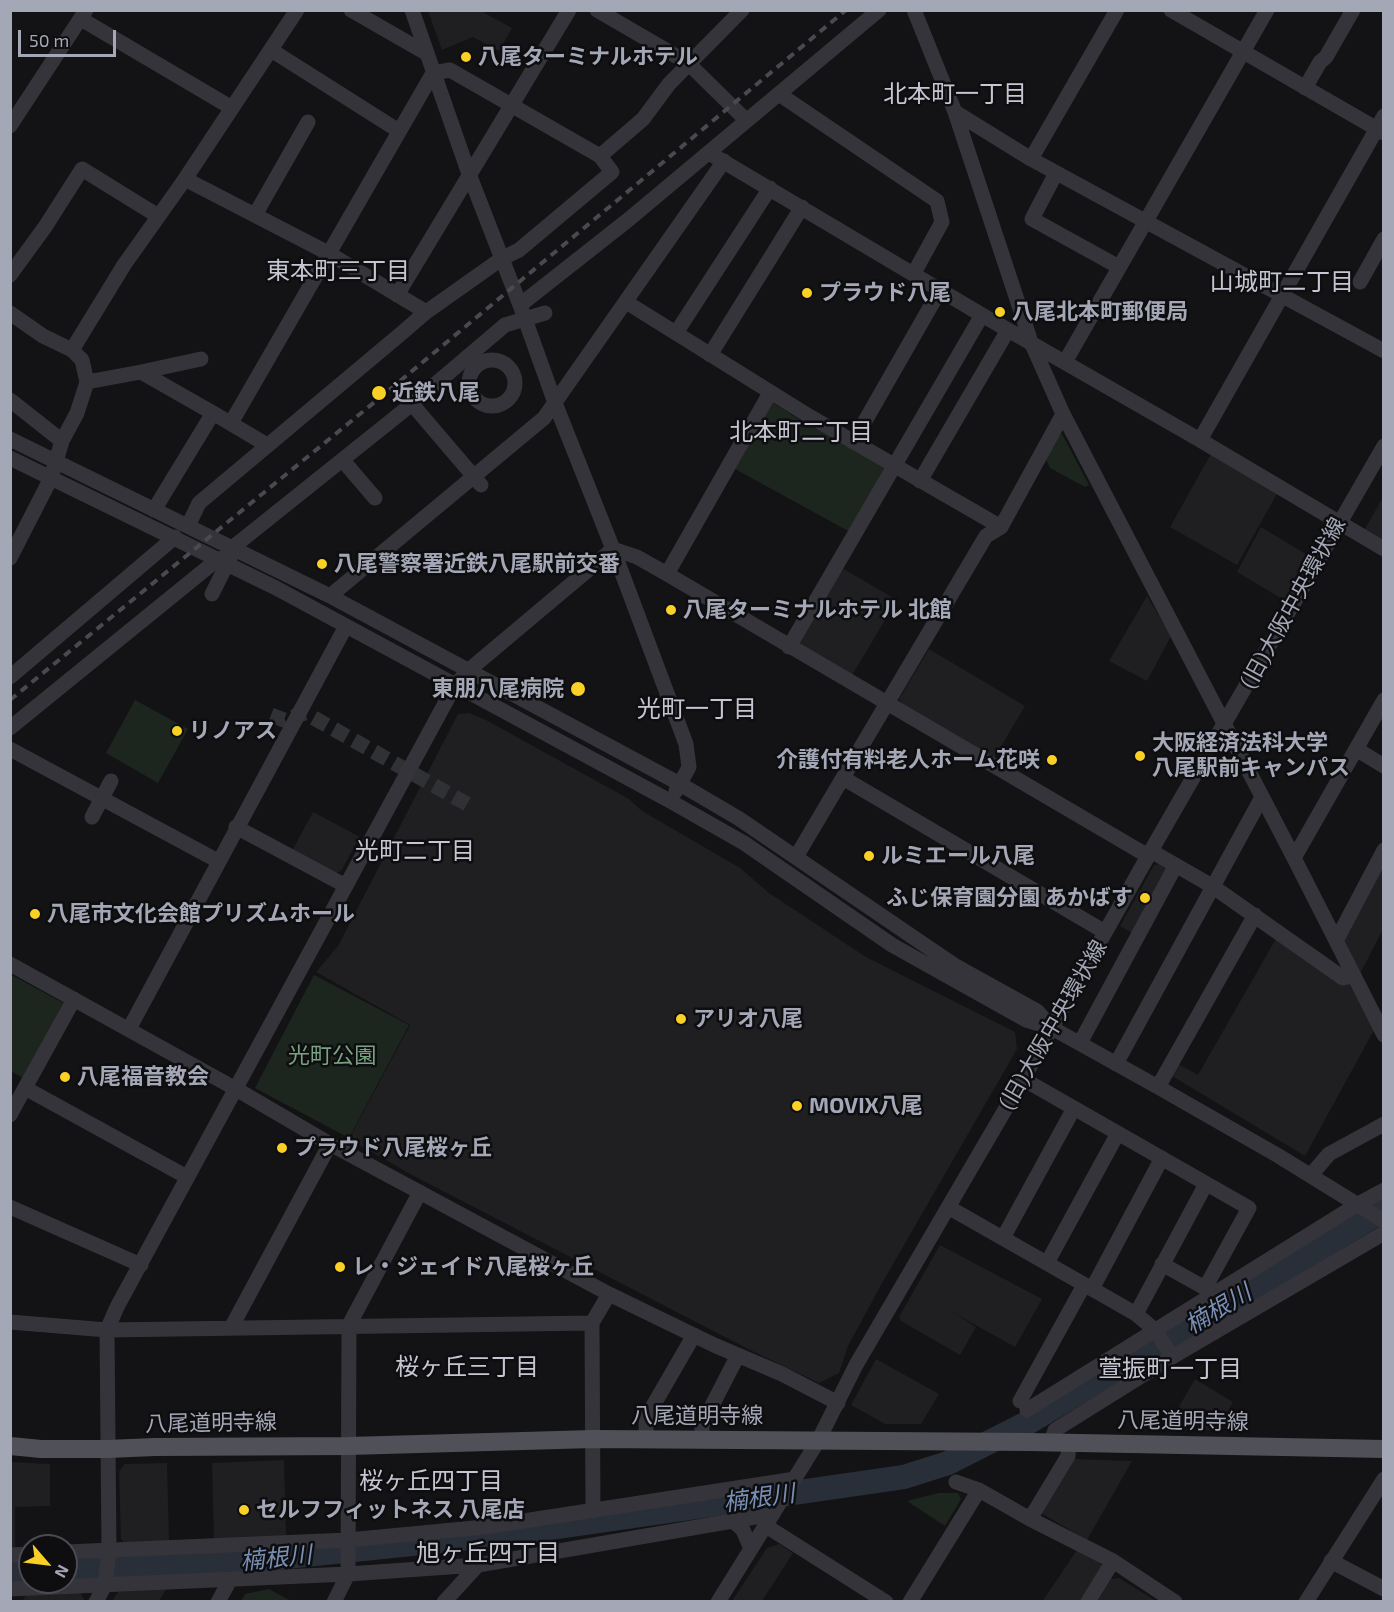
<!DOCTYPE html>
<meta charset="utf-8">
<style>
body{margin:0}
#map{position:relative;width:1394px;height:1612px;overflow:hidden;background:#131315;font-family:"Exo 2",sans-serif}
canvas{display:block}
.frame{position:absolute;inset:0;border:12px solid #a4a7b6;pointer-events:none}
.north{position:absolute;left:18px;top:1534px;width:60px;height:60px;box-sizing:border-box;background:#0e0e10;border:2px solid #4a4b52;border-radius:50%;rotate:118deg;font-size:16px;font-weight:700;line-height:24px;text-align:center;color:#a4a7b6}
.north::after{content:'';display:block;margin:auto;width:21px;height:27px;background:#f9d026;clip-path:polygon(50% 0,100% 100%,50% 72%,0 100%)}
.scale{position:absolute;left:18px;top:30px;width:98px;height:27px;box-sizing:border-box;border:3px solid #a4a7b6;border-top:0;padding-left:8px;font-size:18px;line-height:21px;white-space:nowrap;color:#a4a7b6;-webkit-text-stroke:4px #0e0e10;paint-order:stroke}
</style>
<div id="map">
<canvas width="1394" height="1612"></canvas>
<div class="frame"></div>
<div class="north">N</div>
<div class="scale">50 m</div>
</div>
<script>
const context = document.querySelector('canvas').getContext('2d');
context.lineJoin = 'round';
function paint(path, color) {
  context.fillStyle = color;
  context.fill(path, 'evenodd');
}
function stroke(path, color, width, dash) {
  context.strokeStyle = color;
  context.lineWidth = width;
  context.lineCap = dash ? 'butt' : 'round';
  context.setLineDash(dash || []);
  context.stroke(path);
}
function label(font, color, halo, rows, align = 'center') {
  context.font = font + ' "Exo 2","Noto Sans JP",sans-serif';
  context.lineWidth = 5;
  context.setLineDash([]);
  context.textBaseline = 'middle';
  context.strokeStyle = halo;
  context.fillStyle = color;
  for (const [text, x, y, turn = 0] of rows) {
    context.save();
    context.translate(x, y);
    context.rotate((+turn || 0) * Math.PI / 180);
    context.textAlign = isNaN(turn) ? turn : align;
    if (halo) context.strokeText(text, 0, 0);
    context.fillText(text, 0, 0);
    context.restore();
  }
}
paint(new Path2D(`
 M428,11H481L512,28L499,51L473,37L442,50Z
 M1212,452L1279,490L1237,565L1170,527Z
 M1383,497V541L1365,529Z
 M1261,527L1309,556L1284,600L1237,572Z
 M842,568L897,600L851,677L803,649L799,639Z
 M1147,596L1171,636L1147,681L1109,661Z
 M929,649L1025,706L993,760L903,707L899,699Z
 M469,713L486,720L629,799L642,811L740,868L769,893L866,957L1015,1032L1017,1049L881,1285L848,1346L839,1373L819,1383L750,1350L412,1175L349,1139L410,1025L316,972L338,946L458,714Z
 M313,812L360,837L341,871L334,874L292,851Z
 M1383,857V929L1360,974L1341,939Z
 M1159,864L1169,869L1134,934L1120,926L1154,865Z
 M1277,937L1349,984L1374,1030L1305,1156L1172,1076L1178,1064L1198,1075Z
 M940,1245L1042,1299L1015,1347L952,1312L976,1327L960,1355L901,1321L899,1317Z
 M876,1359L939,1394L921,1424H885L851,1405Z
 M1195,1379L1233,1402L1217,1430L1166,1429Z
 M1071,1459L1132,1461L1087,1540L1041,1513Z
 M284,1460L286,1537L214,1540L212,1463Z
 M11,1462L50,1464V1506L15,1507V1547L11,1548Z
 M167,1463L169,1543L126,1544L121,1539L119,1471L125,1464Z
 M779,1544L793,1553L762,1601H732L767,1548Z
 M1077,1550L1100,1562L1103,1568L1082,1601L1042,1602Z
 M1119,1578L1156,1601H1098L1111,1579Z
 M166,1589L159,1601L111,1602L119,1591Z
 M80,1593L84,1599L83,1602H22L26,1595Z`), '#1f1f22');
paint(new Path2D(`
 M773,403L808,425L883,465L884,469L850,532L735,469Z
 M1056,434H1062L1089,485L1085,487L1050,468L1045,457Z
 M135,700L188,729L158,783L106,753Z
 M10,974L63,1003L23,1078L11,1071Z
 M314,975L409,1025L349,1138L255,1088Z
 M939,1493H958L961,1499L945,1526L907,1501Z
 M269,1589L291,1601H241L245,1594Z`), '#1d251f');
stroke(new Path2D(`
 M66,1570L238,1562L508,1534L904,1477L948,1463L1031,1421L1384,1210
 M10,1573L30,1572`), '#292f39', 24);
stroke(new Path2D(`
 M271,715L284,720L305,713L467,804`), '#303135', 15, [15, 8]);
stroke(new Path2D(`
 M351,10L426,53
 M412,10L469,174L520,305L555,403L613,549L686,744L689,767L676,791
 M597,10L688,63L746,120
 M914,10L955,112L1031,342L1063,414L1294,858L1384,1035
 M1171,10L1384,133
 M81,19L232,108
 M271,50L399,131
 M1305,88L1320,62L1326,57L1353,10
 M779,94L937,201L942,222L914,273
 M955,112L1031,159L1384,351
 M10,126L86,10
 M709,153L982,315L1200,440L1384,549
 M600,156L643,119L669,84L742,10
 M1031,159L1117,10
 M1056,173L1032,219L1119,267
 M185,179L328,253L426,312
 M255,215L308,122
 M10,275L45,227L82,169L158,216
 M1360,282L1384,239
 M397,295L569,10
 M626,302L809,416L1001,527
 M520,305L628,220L879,10
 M10,313L43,336L72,350L82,360L87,382L77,413L62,441L51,478L10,558
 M676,333L770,188
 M72,350L124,265L185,179L297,10
 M710,355L802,207
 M469 383a23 23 0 1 1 46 0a23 23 0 1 1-46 0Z
 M1065,362L1267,10
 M141,372L201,359
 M87,382L141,372L213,413
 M10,400L62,441
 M10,439L330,596L680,784L738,818L954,965L1037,1011L1052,1028
 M1200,440L1384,116
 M853,442L940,290
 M10,458L276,588L670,801L744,843L892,945L1026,1020L1052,1028L1158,1087L1277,1155L1384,1221
 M345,463L375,498
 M920,481L1008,330
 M154,510L213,413L267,445
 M188,526L199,503L403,332L426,312L501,259L519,250L612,172L600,156L450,70L433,73L231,423
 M667,574L770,393
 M330,596L544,418L724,161
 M789,647L982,315
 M10,677L175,537
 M10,728L218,559L227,557
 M10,749L218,861
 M1356,749L1384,766
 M843,778L1105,932
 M236,827L346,886
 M1151,851L1212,886L1343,978L1353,976
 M796,857L986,536L1001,527L1063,414
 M1294,858L1384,700
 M1336,941L1384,850
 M10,964L236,1089L330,1144L609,1294L714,1345L782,1374L838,1403
 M129,1029L346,626
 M1080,1043L1176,865
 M1116,1064L1262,797
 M1023,1079L1249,1208L1205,1288L1162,1264
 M1158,1087L1255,915
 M25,1088L187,1177
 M10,1115L74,999
 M1311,1175L1329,1154L1384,1124
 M10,1207L141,1265
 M948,1207L1136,1314L1206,1184
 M1003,1238L1074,1108
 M1047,1263L1118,1133
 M1092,1289L1162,1158
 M1136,1314L1156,1331L1172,1357
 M10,1322L107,1330L592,1323L609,1294
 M592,1323L593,1511
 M231,1328L330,1144
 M1020,1401L1084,1285
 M1027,1410L1358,1204L1384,1190
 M646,1440V1418L694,1335
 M702,1440V1425L738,1355
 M1051,1442L1055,1430L1172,1357L1384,1233
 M956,1482L979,1490L1030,1519L1113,1561L1175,1602
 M1030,1519L1068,1456L1069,1443
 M733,1521L743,1530L751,1549
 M766,1526L886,1602
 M66,1552L348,1540L485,1527L795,1479
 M10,1555L30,1554
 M1331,1561L1384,1589
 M10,1589L348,1574L478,1565L773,1514
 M96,1602L105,1585L109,1551L107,1330L117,1307L455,685L469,670L613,549L637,557L667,574L1148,856
 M218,1602L230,1580
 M334,1602L348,1574L349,1325L420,1192
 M444,1602L478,1565
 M718,1602L818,1441L856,1365L1023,1079L1148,856L1384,446
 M910,1602L979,1490
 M1088,1602L1113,1561
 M1306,1602L1384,1479`), '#34343a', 15);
stroke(new Path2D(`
 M10,1446L41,1449H107L155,1447L349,1446L593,1439L1029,1442L1384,1449`), '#505059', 18);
stroke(new Path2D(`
 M10,700L382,396L846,10`), '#494951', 4, [8, 6]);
stroke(new Path2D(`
 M412,404L481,485
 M212,594L237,544L412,404L505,325L545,313
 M92,817L111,781`), '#34343a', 15);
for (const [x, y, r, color] of [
 [466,57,6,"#f9d026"],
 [807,293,6,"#f9d026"],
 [1000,312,6,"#f9d026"],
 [379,393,8,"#f9d026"],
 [322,564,6,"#f9d026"],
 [671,610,6,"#f9d026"],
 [578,689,8,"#f9d026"],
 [177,731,6,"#f9d026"],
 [1140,756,6,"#f9d026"],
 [1052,760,6,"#f9d026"],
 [869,856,6,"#f9d026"],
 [1145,898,6,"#f9d026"],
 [35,914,6,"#f9d026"],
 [681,1019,6,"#f9d026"],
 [65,1077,6,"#f9d026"],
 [797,1106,6,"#f9d026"],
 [282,1148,6,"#f9d026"],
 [340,1267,6,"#f9d026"],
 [244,1510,6,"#f9d026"]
]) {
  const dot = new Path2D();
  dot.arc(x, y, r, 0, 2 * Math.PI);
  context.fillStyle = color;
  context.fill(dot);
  stroke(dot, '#0e0e10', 2);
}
label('bold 22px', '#a4a7b6', '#0e0e10', [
 ["八尾ターミナルホテル",478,57],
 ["プラウド八尾",819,293],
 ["八尾北本町郵便局",1012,312],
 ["近鉄八尾",392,393],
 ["八尾警察署近鉄八尾駅前交番",334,564],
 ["八尾ターミナルホテル 北館",683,610],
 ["東朋八尾病院",564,689,"right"],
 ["リノアス",189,731],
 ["大阪経済法科大学",1152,743],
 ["八尾駅前キャンパス",1152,768],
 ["介護付有料老人ホーム花咲",1040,760,"right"],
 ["ルミエール八尾",881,856],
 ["ふじ保育園分園 あかばす",1133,898,"right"],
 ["八尾市文化会館プリズムホール",47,914],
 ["アリオ八尾",693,1019],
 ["八尾福音教会",77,1077],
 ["MOVIX八尾",809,1106],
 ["プラウド八尾桜ヶ丘",294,1148],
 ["レ・ジェイド八尾桜ヶ丘",352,1267],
 ["セルフフィットネス 八尾店",256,1510]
], 'left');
label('22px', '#a4a7b6', '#0e0e10', [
 ["(旧)大阪中央環状線",1293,603,-61],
 ["(旧)大阪中央環状線",1053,1025,-60],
 ["八尾道明寺線",697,1416],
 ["八尾道明寺線",1183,1421,1],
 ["八尾道明寺線",211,1423,-1]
]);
label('22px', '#7aa282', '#0e0e10', [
 ["光町公園",332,1056]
]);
label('24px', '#c5c6d1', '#0e0e10', [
 ["北本町一丁目",955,94],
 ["東本町三丁目",338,271],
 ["山城町二丁目",1282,282],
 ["北本町二丁目",801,432],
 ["光町一丁目",697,709],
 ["光町二丁目",415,851],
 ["桜ヶ丘三丁目",467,1367],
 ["萱振町一丁目",1170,1369],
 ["桜ヶ丘四丁目",431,1481],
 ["旭ヶ丘四丁目",488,1553]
]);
label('italic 24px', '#798fb3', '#0e0e10', [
 ["楠根川",1218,1309,-31],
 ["楠根川",759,1498,-8],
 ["楠根川",276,1558,-6]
]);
</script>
